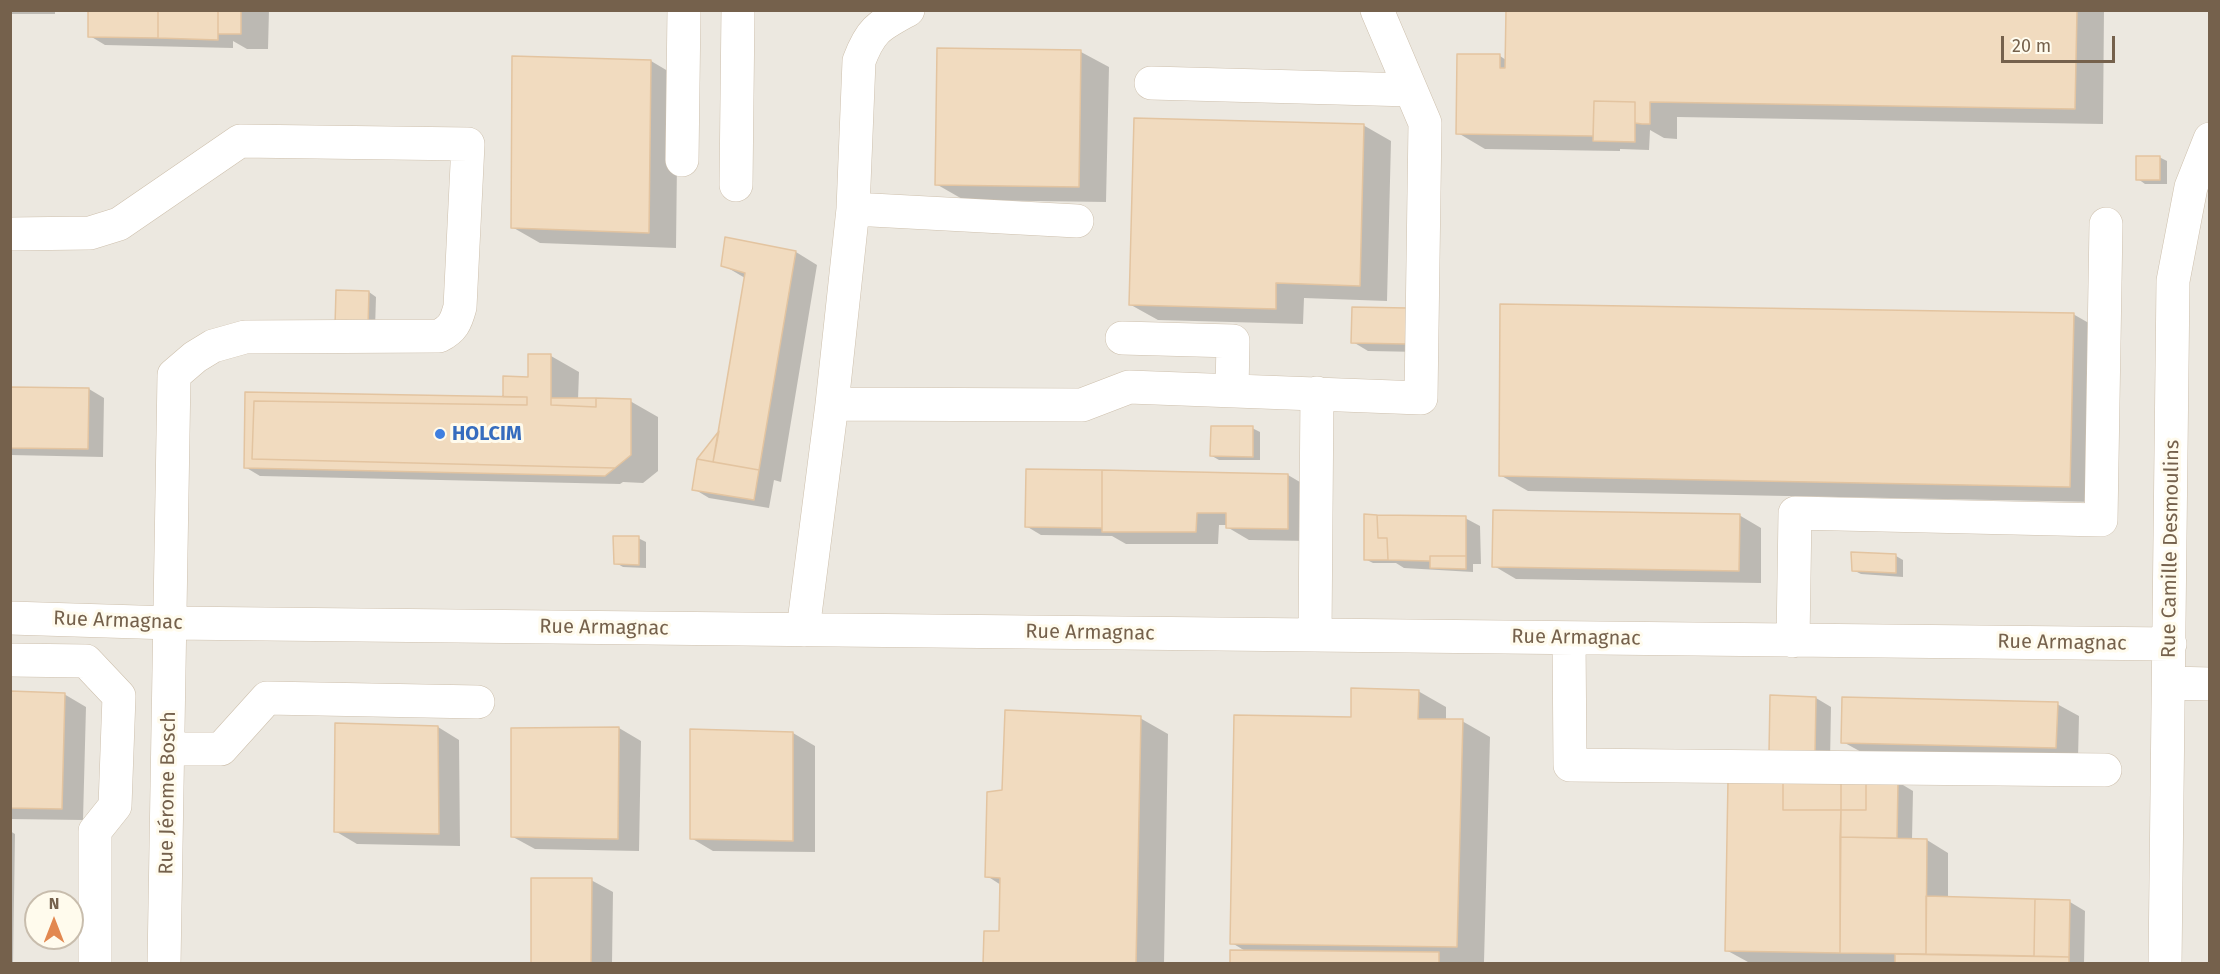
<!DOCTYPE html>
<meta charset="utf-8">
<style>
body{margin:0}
#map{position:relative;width:2220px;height:974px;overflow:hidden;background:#fcf7e7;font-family:"Fira Sans",sans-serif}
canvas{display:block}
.frame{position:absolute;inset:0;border:12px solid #75614c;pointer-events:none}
.north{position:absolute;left:24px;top:890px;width:60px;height:60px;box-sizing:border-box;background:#fffbed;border:2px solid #c8bdad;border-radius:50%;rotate:0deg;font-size:16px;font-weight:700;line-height:24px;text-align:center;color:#75614c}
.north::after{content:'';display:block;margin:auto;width:21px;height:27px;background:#e28850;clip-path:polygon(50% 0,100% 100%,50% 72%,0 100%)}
.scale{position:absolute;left:2001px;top:36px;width:114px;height:27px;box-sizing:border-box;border:3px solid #75614c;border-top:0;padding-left:8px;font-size:18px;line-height:21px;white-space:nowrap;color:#75614c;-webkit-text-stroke:4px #fffbed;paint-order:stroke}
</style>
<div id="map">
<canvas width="2220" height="974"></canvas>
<div class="frame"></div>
<div class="north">N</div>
<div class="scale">20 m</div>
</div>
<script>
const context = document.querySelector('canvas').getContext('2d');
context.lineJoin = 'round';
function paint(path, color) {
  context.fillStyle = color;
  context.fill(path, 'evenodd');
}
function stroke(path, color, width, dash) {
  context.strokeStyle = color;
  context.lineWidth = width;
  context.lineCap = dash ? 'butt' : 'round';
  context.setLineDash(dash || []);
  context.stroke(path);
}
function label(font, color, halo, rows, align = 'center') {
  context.font = font + ' "Fira Sans",sans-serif';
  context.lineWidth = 6;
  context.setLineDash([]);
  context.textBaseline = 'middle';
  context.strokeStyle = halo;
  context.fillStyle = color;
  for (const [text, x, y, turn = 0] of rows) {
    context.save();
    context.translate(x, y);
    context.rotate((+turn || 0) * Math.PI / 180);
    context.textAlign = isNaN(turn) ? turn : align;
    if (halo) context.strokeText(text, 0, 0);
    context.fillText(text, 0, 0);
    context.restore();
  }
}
paint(new Path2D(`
 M10,11H2209V963H11ZM36,902H72V938H36Z`), '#ece8e0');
paint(new Path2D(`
 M10,10H55V14H10Z
 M90,10H269L268,49H247L233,41V48L105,45L90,36Z
 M1507,10H2104L2103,124L1677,117V139L1664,138L1650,130L1649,150L1620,149V151L1485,149L1458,133L1500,56L1506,60Z
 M939,49L1081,52L1109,67L1106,202L964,200L936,184Z
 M651,61L678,77L676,248L540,243L512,227Z
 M1363,125L1391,141L1387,301L1304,298L1303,324L1158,320L1131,305Z
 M2159,157L2167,161V184H2145L2138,179Z
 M796,252L817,265L781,482L774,480L769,508L709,498L694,489L720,432L745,278L723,265Z
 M337,292H369L376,297L375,329Z
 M2073,314L2101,330L2097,502L1528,491L1500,475Z
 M1422,318L1421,352L1368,351L1353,342Z
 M529,355L551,356L579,372L578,400L630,401L658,417V471L643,483L623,482L620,484L260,476L245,467L509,398L529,379Z
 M10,388L89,389L104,398L103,457L10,455Z
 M1252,428L1260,432V460H1219L1212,456Z
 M1288,475L1310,488L1309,541L1249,540L1227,527V525H1219L1218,544H1126L1112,536L1041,535L1026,526Z
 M1739,515L1761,528V583L1516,579L1494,566Z
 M1465,518L1480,526L1481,564H1473V572L1404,568L1396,563H1373L1365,559Z
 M638,538L646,542V568L623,567L616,563Z
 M1896,556L1903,560V577L1861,574L1853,570Z
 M1418,691L1446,707V721H1462L1490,737L1484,962L1232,964L1247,952L1232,943L1352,719Z
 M10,692L64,694L86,707L83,820L10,819Z
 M1816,698L1831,707L1830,762L1786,760Z
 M2057,704L2079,716L2078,759L1865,754L1843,742Z
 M1140,718L1168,734L1164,964H985L1000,933L1001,885L987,876L1004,792Z
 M438,727L459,740L460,846L357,844L335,831Z
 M619,728L641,741L639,851L535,849L513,837L512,730Z
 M793,733L815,746V852L713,851L691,838Z
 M1729,781L1898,782L1913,791L1912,840H1927L1948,853V898L2070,902L2085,911L2084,964L1748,962L1726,950Z
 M10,831L15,834L13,964H10Z
 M591,880L613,892L612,964H532Z`), '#0003');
const building = new Path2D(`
 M88,10H158V38L88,37Z
 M158,10H218V40L158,38Z
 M218,10H241V34H218Z
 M1506,10H2077L2075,109L1650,102V124H1642L1635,123V102L1594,101L1593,136L1456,134L1457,54H1500V68H1505Z
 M937,48L1081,50L1079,187L935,185Z
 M512,56L651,60L649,233L511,228Z
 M1594,101L1635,102V142L1593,141Z
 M1134,118L1364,124L1360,286L1276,283V309L1129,305Z
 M2136,156H2160V180H2136Z
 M725,237L796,251L759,470L713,462L745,273L721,266Z
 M336,290L369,291L368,326H335Z
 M1500,304L2074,313L2070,487L1499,476Z
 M1352,307L1407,308L1406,344L1351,343Z
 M528,354H551V405L596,407V398L631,399V455L615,468L252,459L254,401L527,405V397H503V376L528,377Z
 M10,387L89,388L88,449L10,448Z
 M245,392L527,397V405L254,401L252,459L615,468L605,476L244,468Z
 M551,398H596V407L551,405Z
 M1211,426H1253V457L1210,456Z
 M719,431L713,462L697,459Z
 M697,459L759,470L754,500L692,490Z
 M1026,469L1102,470V528L1025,527Z
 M1102,470L1288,474V529L1226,528V513H1197L1196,532H1102Z
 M1493,510L1740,514L1739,571L1492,567Z
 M1364,514L1377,515L1378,538H1387L1388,560H1364Z
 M1377,515L1466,516V556H1430V561L1388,560L1387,538H1378Z
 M613,536H639V565L614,564Z
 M1851,552L1896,554V573L1852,571Z
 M1430,556H1466V569L1430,568Z
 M1351,688L1419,690L1418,719H1463L1457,947L1230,944L1234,715L1351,717Z
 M10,691L65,693L62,809L10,808Z
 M1770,695L1816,697L1815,754L1769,753Z
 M1842,697L2058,702L2056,748L1841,743Z
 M1005,710L1141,716L1136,964H983L984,931H999L1000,878L985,877L987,792L1002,790Z
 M335,723L438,726L439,834L334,832Z
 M619,727L618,839L511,837V728Z
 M690,729L793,732V841L690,839Z
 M1783,779L1841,780V810H1783Z
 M1783,779V810H1841L1840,953L1725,951L1728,780Z
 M1841,780H1866V810H1841Z
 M1866,780L1898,781L1897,838L1840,837L1841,810H1866Z
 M1840,837L1927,839L1926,954L1840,953Z
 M531,878H592L591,964H531Z
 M1926,896L2035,899L2034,956L1926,954Z
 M2035,899L2070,900L2069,957L2034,956Z
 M1230,950L1439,952V964H1230Z
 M1895,954L2069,957V964H1895Z`);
paint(building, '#f1dbbf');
stroke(building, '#e3c4a0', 1.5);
const minor = new Path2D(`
 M1151,83L1411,90
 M682,160L684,10
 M736,185L738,10
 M853,209L1077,221
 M10,234L90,233L119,224L240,141L468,144L460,307C456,322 453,329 439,336L245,337L213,346L195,357L174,375L164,964
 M1122,338L1233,341L1232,391
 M832,404L1082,405L1129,387L1421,398L1425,123L1377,10
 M10,618L171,623L2170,644
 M803,630L832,404L853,209L859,61C871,29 879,26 908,10
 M1315,635L1317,393
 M1569,638L1570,765L2105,770
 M1793,641L1795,513L2101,520L2106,224
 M10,660L86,661L119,696L115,806L95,831V964
 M2169,683L2210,684
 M169,749H221L267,698L478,702
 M2165,964L2173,281L2191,187L2210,139`);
stroke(minor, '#cec0ad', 34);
stroke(minor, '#fff', 33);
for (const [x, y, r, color] of [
 [440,434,6,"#3f7fe0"]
]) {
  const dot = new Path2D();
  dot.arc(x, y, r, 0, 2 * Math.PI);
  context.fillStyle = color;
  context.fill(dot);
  stroke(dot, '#fffbed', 2);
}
label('bold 20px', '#366cbe', '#fffbed', [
 ["HOLCIM",452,434]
], 'left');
label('20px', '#75614c', '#fffbed', [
 ["Rue Camille Desmoulins",2171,549,-89],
 ["Rue Armagnac",118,621,2],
 ["Rue Armagnac",604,628,1],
 ["Rue Armagnac",1090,633,1],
 ["Rue Armagnac",1576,638,1],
 ["Rue Armagnac",2062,643,1],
 ["Rue Jérome Bosch",168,793,-89]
]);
</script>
